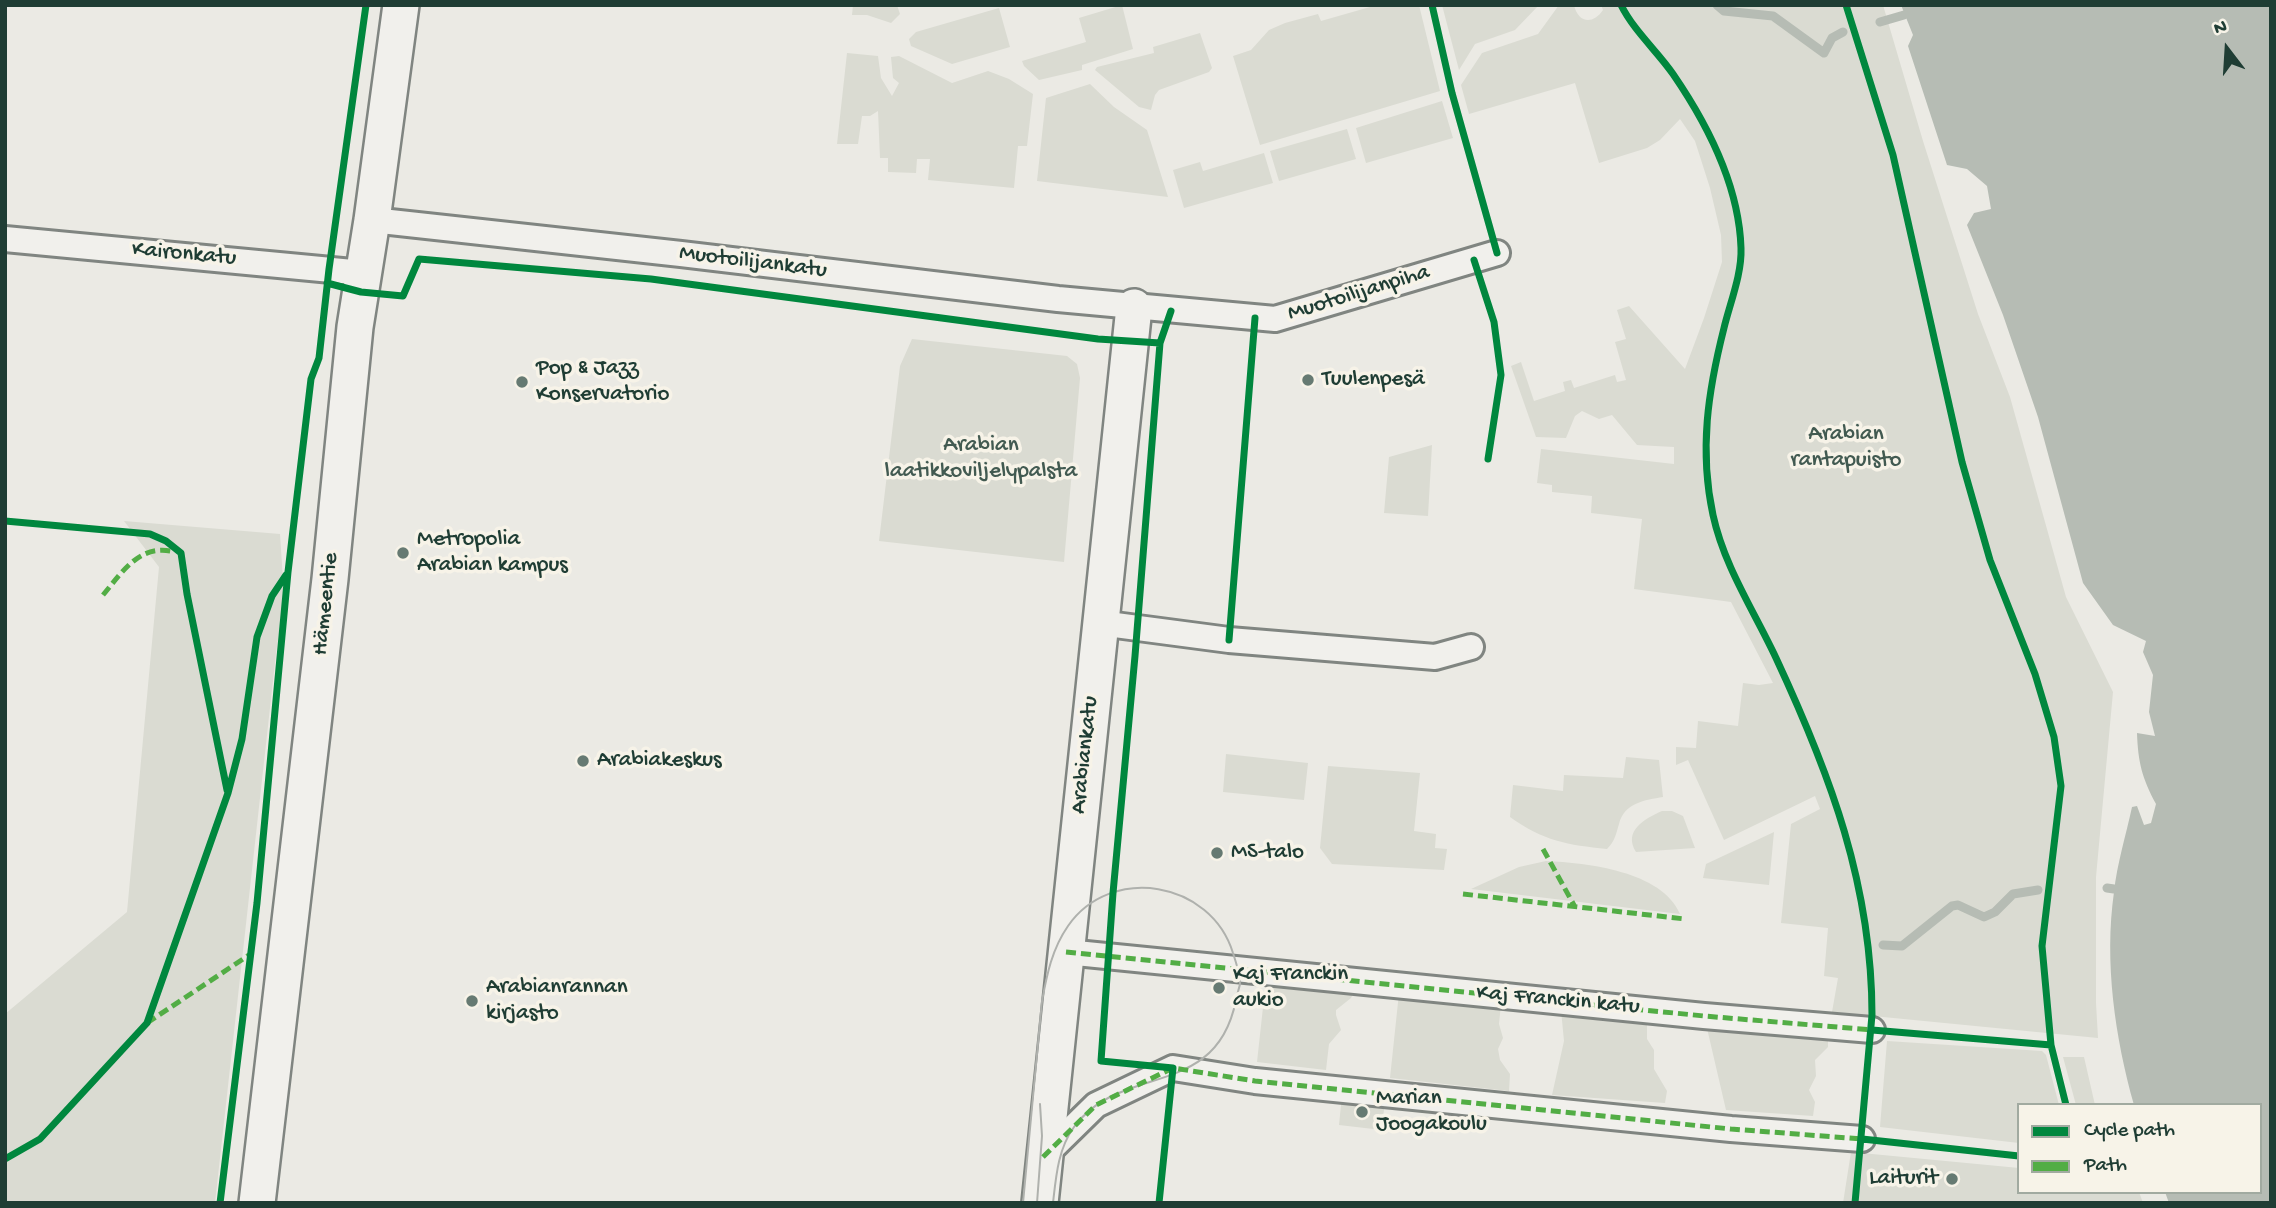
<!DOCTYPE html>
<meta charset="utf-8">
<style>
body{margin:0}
#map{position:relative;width:2276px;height:1208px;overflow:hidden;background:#ebeae4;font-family:"Gochi Hand",sans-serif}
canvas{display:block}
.frame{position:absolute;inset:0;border:7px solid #1f3d34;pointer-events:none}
.legend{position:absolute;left:2017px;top:1103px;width:245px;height:91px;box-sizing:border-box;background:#f7f3e8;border:2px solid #a1aaa0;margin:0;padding:9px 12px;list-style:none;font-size:21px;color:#1f3d34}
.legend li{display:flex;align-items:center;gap:14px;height:35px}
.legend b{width:35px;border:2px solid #a1aaa0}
.north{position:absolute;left:2192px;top:14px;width:70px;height:70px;-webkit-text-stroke:5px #f7f3e8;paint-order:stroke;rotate:343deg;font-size:19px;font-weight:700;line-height:28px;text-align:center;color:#1f3d34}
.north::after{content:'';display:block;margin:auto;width:24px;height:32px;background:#1f3d34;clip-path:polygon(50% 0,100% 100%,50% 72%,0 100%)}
</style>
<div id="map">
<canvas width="2276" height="1208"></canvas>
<div class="frame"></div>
<ul class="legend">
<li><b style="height:9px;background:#00873e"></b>Cycle path</li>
<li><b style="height:9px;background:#52ad45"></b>Path</li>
</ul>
<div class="north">N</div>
</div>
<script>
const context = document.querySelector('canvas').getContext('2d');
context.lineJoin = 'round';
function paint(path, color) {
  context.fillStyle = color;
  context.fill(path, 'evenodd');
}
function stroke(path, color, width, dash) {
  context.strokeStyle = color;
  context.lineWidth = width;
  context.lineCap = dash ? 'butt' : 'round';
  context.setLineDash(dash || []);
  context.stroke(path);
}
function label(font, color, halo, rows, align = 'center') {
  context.font = font + ' "Gochi Hand",sans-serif';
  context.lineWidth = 7;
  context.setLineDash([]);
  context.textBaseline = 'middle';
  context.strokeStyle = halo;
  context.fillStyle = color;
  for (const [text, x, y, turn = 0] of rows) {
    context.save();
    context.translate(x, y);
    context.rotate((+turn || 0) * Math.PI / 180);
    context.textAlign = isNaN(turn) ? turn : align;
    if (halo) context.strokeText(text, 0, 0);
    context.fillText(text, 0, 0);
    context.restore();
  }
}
paint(new Path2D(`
 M853,5H897L900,14L891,23L867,15H852Z
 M1122,5L1133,49L1082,65V70L1039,80L1024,66L1022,61L1086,42L1079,18Z
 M1377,5H1419L1440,91L1260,145L1233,56L1251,50L1269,30L1285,23L1318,14L1321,21Z
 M1442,5H1539L1515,30L1475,44L1459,70Z
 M1559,5H1574C1578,23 1593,25 1603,10L1601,5H1883L1923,141L1978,314L2010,397L2066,597L2113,692L2096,877V1003L2098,1038L1832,1012L1838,978L1824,976L1828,928L1781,923L1791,824L1820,809L1815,796L1724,840L1688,760L1676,765V747L1696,748L1698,721L1738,726L1743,683L1759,685L1773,683L1731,602L1634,589L1642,519L1591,513L1592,496L1552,492V485L1537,483L1541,449L1674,464V447L1637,445L1612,415L1599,419L1582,411L1575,416L1566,438L1536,437L1511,366L1521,362L1534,401L1565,391L1563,382L1571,380L1574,388L1615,375L1617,382L1626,380L1615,342L1626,339L1617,310L1629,306L1685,369L1704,318L1722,262L1721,235L1710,188L1695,141L1680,119L1660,140L1647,148L1599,163L1575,83L1469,114L1461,85L1482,53L1538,34Z
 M999,8L1010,47L952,64L911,46L909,39L916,32Z
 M1200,33L1212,68L1209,72L1159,90L1155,95L1151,110L1139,107L1095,70L1097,67L1154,53L1153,47Z
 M847,53L878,56L881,78L892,96L899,83L893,78L891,57L899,56L952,83L988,71L1009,79L1033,94L1027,146H1018L1014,188L928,180L930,159H917L916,173L888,172V158H880L878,111L870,116H862L858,144H837Z
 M1090,84L1114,107L1147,130L1168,197L1037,181L1046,98Z
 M1442,101L1453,138L1366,163L1356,128Z
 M1347,129L1356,159L1279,181L1270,151Z
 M1264,153L1273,183L1184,208L1173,170L1200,162L1203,171Z
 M912,339L1067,356L1077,364L1080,378L1064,562L879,541L900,366Z
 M1432,445L1428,516L1384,513L1389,457Z
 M124,521L280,534L284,595L276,654L215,1203H5V1014L127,912L159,567Z
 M1226,754L1308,763L1304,800L1223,792Z
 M1626,757L1659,760L1663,797C1645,800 1624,803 1619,824C1616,834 1615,841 1607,849C1568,845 1543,841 1510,817L1513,785L1563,791L1564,775L1623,778Z
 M1328,766L1420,773L1414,831L1436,834L1435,848L1447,849L1444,870L1332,864L1320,848Z
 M1662,811H1672L1683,816L1695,848L1636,852C1623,831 1644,819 1662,811Z
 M1774,832L1769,885L1703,878L1706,864Z
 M1546,861C1587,863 1662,871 1680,914L1471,889L1519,867Z
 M1266,980L1356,988L1351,998L1336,1010V1015L1341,1030L1329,1044L1326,1070L1257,1062Z
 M1399,993L1501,1004L1499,1024L1503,1038L1498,1049L1500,1060L1510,1074L1509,1091L1390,1078Z
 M1561,1010L1647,1019V1039L1654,1050V1069L1667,1091L1665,1103L1552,1095L1564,1041Z
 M1706,1024L1836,1037L1828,1040V1047L1815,1060L1816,1076L1809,1090L1815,1102L1813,1116L1726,1110Z
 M1887,1041L2042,1051L2046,1055L2059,1105H2019V1143L1880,1127Z
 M2063,1057H2084L2095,1105H2076Z
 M1342,1095L1385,1099L1382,1130L1339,1125Z
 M1851,1152L2019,1168V1192H2139L2143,1203H1843Z`), '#dadbd2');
paint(new Path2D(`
 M1901,5H2271V1203H2169L2165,1192H2260V1105H2134C2115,1037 2104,962 2114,892C2117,864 2126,835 2132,807L2137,806L2144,825L2151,823L2156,804C2142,778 2138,762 2137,733L2155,736L2149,712L2153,675L2143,652L2146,641L2113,625L2083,583L2038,417L2003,315L1967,225L1974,213L1991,209L1987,186L1967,169L1947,165L1908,46L1913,35Z`), '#b6bcb4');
stroke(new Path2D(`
 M1717,5L1724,11L1773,16L1824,53L1832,38L1843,32
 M1880,22L1904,15
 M2107,888L2114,889
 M1883,945L1902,946L1952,906L1958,905L1984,917L1995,912L2013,894L2038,890`), '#b6bcb4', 9);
const street = new Path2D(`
 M372,220L681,254L1058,299L1275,319L1497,253
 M5,239L363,273
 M1100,623L1229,640L1435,657L1471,647
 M1066,952L1704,1016L1872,1030
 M1043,1157L1096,1105L1173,1068L1255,1081L1731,1129L1862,1139`);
const secondary = new Path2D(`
 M257,1203L330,579L355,327L372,220L401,5
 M1040,1203L1134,307`);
stroke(street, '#808581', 30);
stroke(secondary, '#808581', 40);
stroke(street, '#f1f0ec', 24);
stroke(secondary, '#f1f0ec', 35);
stroke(new Path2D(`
 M1023,1203L1042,1001C1047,974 1052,949 1068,926C1111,864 1211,881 1233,953C1236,962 1240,974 1240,984C1239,989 1237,994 1236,1000C1216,1101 1121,1062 1074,1127C1058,1149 1056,1176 1053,1203
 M1037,1203L1042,1136L1040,1104`), '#afb1ad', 2);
stroke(new Path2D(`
 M103,595C123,571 140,543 175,552
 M1543,849L1575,907
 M1463,894L1685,919
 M1066,952L1704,1016L1872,1030
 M147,1023L249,955
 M1043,1157L1096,1105L1173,1068L1255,1081L1731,1129L1862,1139`), '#52ad45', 5, [10, 5]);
stroke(new Path2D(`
 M1432,5L1452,93L1497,253
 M1621,5C1634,31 1657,51 1673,74C1708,125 1739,185 1741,248C1742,274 1730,303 1724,328C1708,391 1699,450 1713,515C1724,566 1754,611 1776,658C1830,774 1872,885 1872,1015L1855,1203
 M1846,5L1893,155L1962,462L1990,560L2035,674L2054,737L2061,786L2042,946L2051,1045L2066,1105
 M1474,260L1494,322L1501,375L1488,459
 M327,283L361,292L403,296L419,259L651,279L1098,339L1160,343
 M5,521L150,534L166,541L181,553L187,594L227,790
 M1229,640L1255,318
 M1872,1030L2051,1045
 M1862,1139L2019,1156
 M5,1159L40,1139L147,1023L228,793L242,739L257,637L272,596L286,575
 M220,1203L257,903L288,572L311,379L319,358L329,269L366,5
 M1159,1203L1173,1068L1101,1061L1113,893L1135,656L1160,343L1171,311`), '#00873e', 7);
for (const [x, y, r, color] of [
 [1308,380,7,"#667a72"],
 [522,382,7,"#667a72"],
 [403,553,7,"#667a72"],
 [583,761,7,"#667a72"],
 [1217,853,7,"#667a72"],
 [1219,988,7,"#667a72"],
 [472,1001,7,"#667a72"],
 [1362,1112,7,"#667a72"],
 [1952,1179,7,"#667a72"]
]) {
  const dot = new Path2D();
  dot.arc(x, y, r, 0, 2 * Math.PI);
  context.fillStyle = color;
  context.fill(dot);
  stroke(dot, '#f7f3e8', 2.5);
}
label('23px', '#1f3d34', '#f7f3e8', [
 ["Kaironkatu",184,255,5],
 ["Muotoilijankatu",753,263,7],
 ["Muotoilijanpiha",1359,294,-17],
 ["Hämeentie",327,604,-84],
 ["Arabiankatu",1086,755,-84],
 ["Kaj Franckin katu",1558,1001,5]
]);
label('23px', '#1f3d34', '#f7f3e8', [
 ["Pop & Jazz",536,369],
 ["Konservatorio",536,395],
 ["Tuulenpesä",1322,380],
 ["Metropolia",417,540],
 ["Arabian kampus",417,566],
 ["Arabiakeskus",597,761],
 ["MS-talo",1231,853],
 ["Kaj Franckin",1233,975],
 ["aukio",1233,1001],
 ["Arabianrannan",486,988],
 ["kirjasto",486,1014],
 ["Marian",1376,1099],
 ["Joogakoulu",1376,1125],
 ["Laiturit",1938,1179,"right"]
], 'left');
label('23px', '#425a51', '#f7f3e8', [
 ["Arabian",1846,435],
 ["rantapuisto",1846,461],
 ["Arabian",981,446],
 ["laatikkoviljelypalsta",981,472]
]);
</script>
